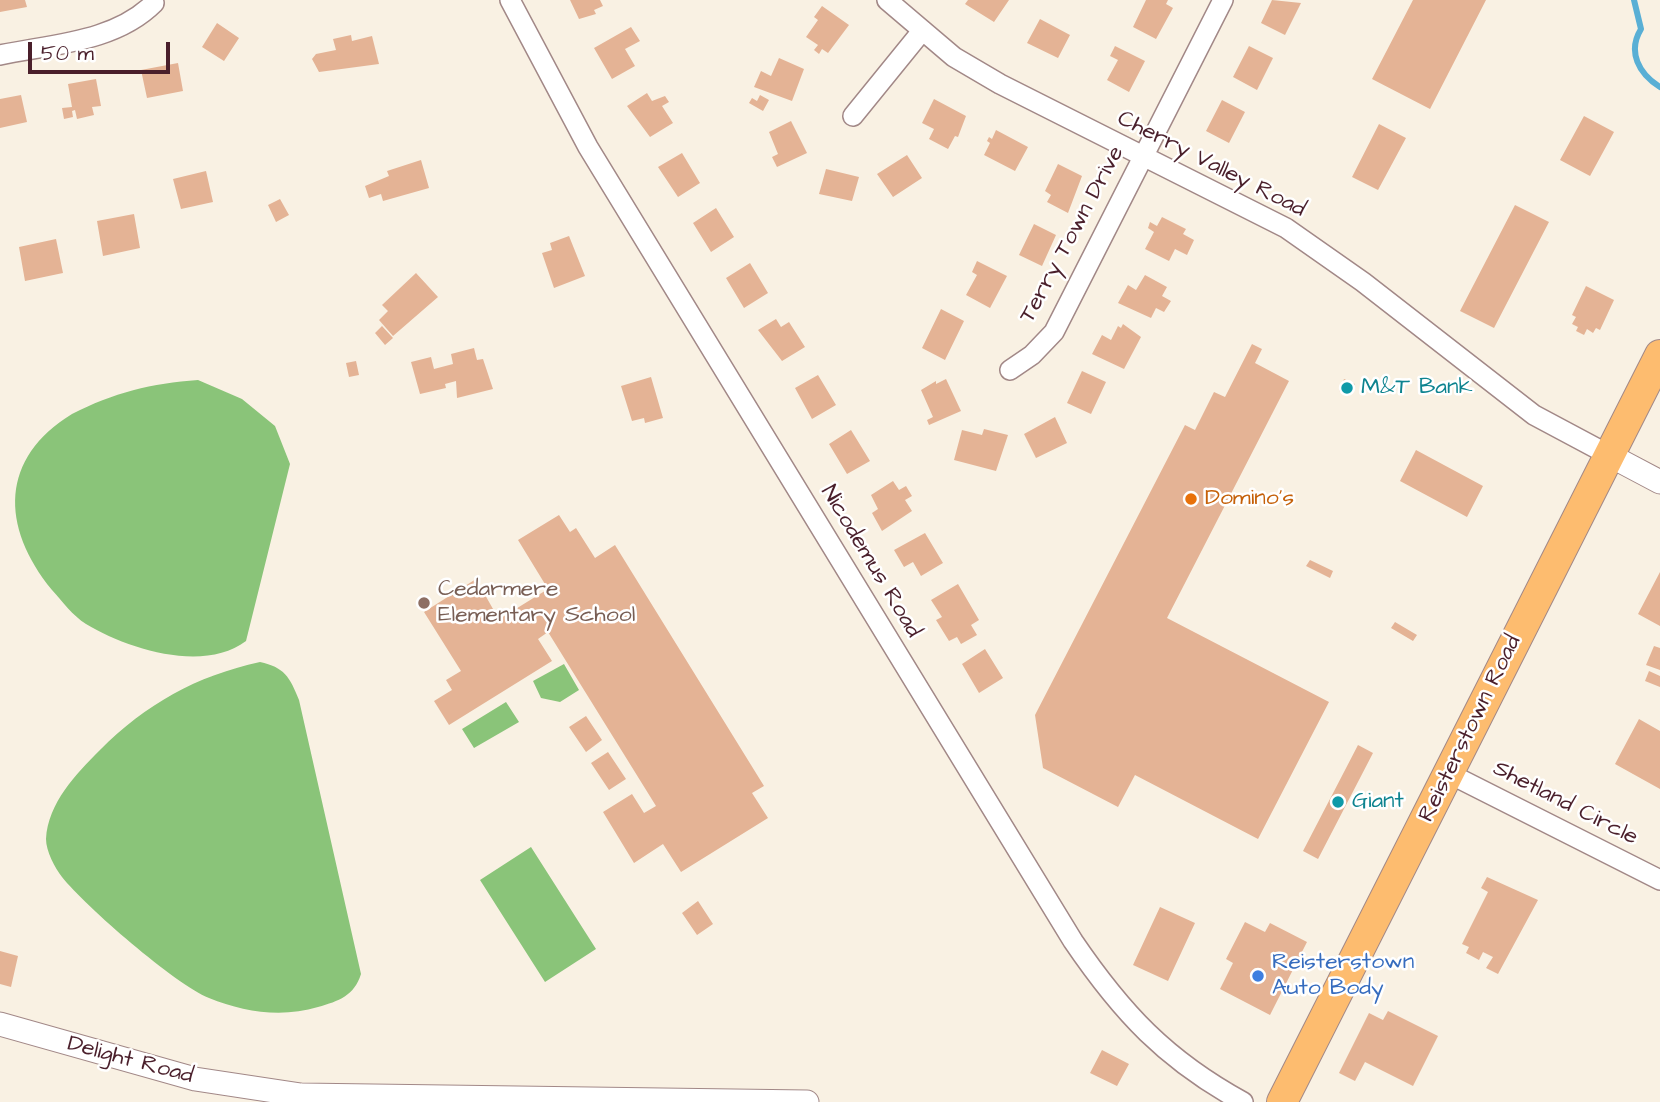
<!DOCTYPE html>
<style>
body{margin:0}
#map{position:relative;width:1660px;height:1102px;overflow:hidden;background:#f9f1e3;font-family:"Architects Daughter",sans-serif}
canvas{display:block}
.scale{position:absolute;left:28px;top:42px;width:142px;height:32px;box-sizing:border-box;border:4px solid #4a1f2b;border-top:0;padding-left:9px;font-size:21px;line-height:24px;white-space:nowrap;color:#4a1f2b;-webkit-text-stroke:5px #fff;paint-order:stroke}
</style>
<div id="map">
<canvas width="1660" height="1102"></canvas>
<div class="scale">50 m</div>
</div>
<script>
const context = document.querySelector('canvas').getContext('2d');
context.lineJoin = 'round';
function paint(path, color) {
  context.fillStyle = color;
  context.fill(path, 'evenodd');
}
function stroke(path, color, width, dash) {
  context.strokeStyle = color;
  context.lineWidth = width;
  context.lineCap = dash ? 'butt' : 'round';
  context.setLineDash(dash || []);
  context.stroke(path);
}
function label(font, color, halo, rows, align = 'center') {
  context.font = font + ' "Architects Daughter",sans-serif';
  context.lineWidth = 5;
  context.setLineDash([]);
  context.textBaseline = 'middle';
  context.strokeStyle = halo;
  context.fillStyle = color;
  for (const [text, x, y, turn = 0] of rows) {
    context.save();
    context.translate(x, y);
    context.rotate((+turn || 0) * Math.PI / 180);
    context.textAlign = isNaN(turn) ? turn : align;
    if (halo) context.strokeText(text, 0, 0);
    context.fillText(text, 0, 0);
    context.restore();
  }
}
paint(new Path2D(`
 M198,380L242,399L275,426L290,464L246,641C204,673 127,649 86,624C73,616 62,601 52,590C0,526 0,458 72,414C113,393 152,383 198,380Z
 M260,662C284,667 290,677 299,700L361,974C354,996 339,1001 318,1007C282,1018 243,1012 209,998C175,984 86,907 62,877C55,868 46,851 46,839C48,803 76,774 100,750C146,704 196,676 260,662Z
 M564,664L579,690L560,702L541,698L533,681Z
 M506,702L519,722L474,748L462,729Z
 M531,847L596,949L545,982L480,880Z`), '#8ac479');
stroke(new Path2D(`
 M1634,0L1641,29C1627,52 1639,74 1660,87`), '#59afd5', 6);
paint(new Path2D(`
 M0,0H25L27,7L0,12Z
 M570,0H600L603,6L594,10L596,14L579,19Z
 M968,0H1009L994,22L965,4Z
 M1146,0H1168L1166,4L1173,8L1156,39L1133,27Z
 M1272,0L1301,3L1285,35L1261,23Z
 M1413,0H1486L1430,109L1372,79Z
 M822,6L849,25L828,53L822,49L819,54L814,50L818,45L806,37L818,20L814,17Z
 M1040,19L1070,35L1058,58L1027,43Z
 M217,23L239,38L224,61L202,47Z
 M631,27L640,41L625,49L635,66L612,79L594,48Z
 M351,35L352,41L372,36L379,64L319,72L312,59L316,54L336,50L333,39Z
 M1115,46L1145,61L1129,92L1107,80L1118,60L1110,56Z
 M1249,46L1273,58L1257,90L1233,77Z
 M779,58L804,69L792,101L754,87L761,71L771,76Z
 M178,63L183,91L147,98L141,70Z
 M96,79L101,106L92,107L94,115L77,119L75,110L72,111L73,117L64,119L62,108L72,107L68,84Z
 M647,93L652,101L665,96L669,102L662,106L673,123L650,137L627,106Z
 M21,95L27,122L0,128V99Z
 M760,95L769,100L763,111L749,103L752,98L757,101Z
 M934,99L966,116L958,137L955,136L948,149L929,139L934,129L922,123Z
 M1222,100L1245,112L1229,143L1206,131Z
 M1584,116L1614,132L1590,176L1560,160Z
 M791,121L807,153L777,167L772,157L778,154L769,132Z
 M1379,124L1406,138L1378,190L1352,177Z
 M996,130L1028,147L1015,171L984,155L990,143L987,141L989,137L992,139Z
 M682,153L700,183L678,197L658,167Z
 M907,155L922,178L893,197L877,174Z
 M421,160L429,188L383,201L381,194L369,198L365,186L389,176L387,171Z
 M1058,164L1082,176L1068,213L1047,202L1051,195L1045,191Z
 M826,169L859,177L852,201L819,194Z
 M206,171L213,202L181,209L173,179Z
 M280,199L289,215L276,222L268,205Z
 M1515,205L1549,222L1494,328L1460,311Z
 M716,208L734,237L711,252L693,223Z
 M134,214L140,248L103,256L97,221Z
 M1162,217L1186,229L1183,234L1194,240L1187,255L1175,249L1169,261L1145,249L1154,232L1148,228L1150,222L1157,226Z
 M1034,224L1056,235L1042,266L1019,255Z
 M569,236L585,276L554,288L542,253L552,250L550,243Z
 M56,239L63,273L25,281L19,247Z
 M977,261L1007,276L990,308L966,295L977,275L972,272Z
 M750,263L768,293L744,308L726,278Z
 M416,273L438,297L393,336L379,320L388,311L382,305Z
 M1145,275L1167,287L1162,296L1171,301L1164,312L1156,308L1151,318L1118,303L1128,285L1136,290Z
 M1586,286L1614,300L1600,330L1596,328L1593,333L1587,329L1584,335L1576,331L1578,327L1572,324L1576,317L1572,315Z
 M941,309L964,321L945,360L922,348Z
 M776,319L781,327L789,322L805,347L782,361L758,330Z
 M1123,324L1141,337L1124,369L1092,354L1102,335L1111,340L1118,326L1121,328Z
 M382,326L393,338L385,345L375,333Z
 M1252,344L1262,349L1255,363L1289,381L1167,618L1329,702L1258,839L1135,775L1118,807L1043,768L1035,715L1185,425L1195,430L1214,392L1225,397Z
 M474,348L477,360L483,359L493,389L457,398L456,381L445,384L446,388L420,394L411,362L431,357L434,369L453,364L451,354Z
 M356,361L359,375L349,377L346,363Z
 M1082,371L1106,382L1091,414L1067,403Z
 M818,375L836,405L812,419L795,388Z
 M651,377L663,418L645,423L644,418L632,421L621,386Z
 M946,379L961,411L929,425L927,420L933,417L921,390L936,381V384Z
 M1344,379L1355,384L1349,396L1339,391Z
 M1055,417L1067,443L1036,458L1024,434Z
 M984,429L1008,435L996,471L954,460L962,430L982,435Z
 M851,430L870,461L847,474L829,444Z
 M1416,450L1483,486L1467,517L1400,481Z
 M893,481L899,490L906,486L912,496L905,500L912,511L882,531L872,513L878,509L871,495Z
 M559,515L570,532L576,528L595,558L615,545L764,786L752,793L768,818L681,872L663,844L634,863L603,812L632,794L644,813L656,806L548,632L538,639L552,661L449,725L434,701L452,690L446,680L461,671L424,612L476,579L497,616L491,620L493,623L548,589L518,540Z
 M925,533L943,563L921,576L913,562L904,567L894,550Z
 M1310,560L1333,571L1330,578L1306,566Z
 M1660,572V626L1638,614Z
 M958,584L979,620L971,625L977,635L961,644L957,637L949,641L936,620L942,617L931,600Z
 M1395,622L1417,635L1413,641L1391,628Z
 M1654,646L1660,648V670L1646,665Z
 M985,649L1003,678L979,693L962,664Z
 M1649,671L1660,676V687L1645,681Z
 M586,716L602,740L586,752L569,727Z
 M1639,719L1660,731V789L1615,764Z
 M1358,745L1373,753L1318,859L1303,851Z
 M608,752L626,779L609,790L591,763Z
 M1487,877L1538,900L1498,974L1486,968L1493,957L1483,952L1479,960L1466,953L1469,947L1462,944L1488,892L1481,888Z
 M698,901L713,924L697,935L682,913Z
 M1160,907L1195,923L1168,981L1133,965Z
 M1245,922L1265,932L1270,923L1307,942L1270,1015L1220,989L1233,963L1226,959Z
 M0,951L18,956L11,987L0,984Z
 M1388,1011L1438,1036L1413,1086L1365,1062L1355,1081L1339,1073L1369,1013L1383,1020Z
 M1102,1050L1129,1064L1117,1086L1090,1073Z`), '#e4b395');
const minor = new Path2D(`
 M510,0L588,147L1073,941C1122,1013 1166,1060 1243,1102
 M887,0L954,57L1000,84L1286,228L1363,282L1534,415L1609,455
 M0,55C53,44 115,42 154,3
 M853,116L922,31
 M1010,370L1032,355L1054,332L1223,0
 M1448,773L1660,880`);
const tertiary = new Path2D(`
 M1609,455L1660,482
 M0,1024L195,1079L301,1095L807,1102`);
const primary = new Path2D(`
 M1282,1102L1660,355`);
stroke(minor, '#a28887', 22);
stroke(tertiary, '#a28887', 25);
stroke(primary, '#a28887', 32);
stroke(minor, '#fff', 19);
stroke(tertiary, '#fff', 23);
stroke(primary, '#fdbc6f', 30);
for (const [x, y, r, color] of [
 [1347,388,7,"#0f9aa8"],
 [1191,499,7,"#e8710a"],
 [424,603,7,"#8d6e63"],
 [1338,802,7,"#0f9aa8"],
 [1258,976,7,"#3f7fe0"]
]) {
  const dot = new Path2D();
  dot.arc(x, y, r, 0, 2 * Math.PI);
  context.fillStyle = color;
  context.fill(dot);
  stroke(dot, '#fff', 2.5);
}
label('23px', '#4a1f2b', '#fff', [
 ["Cherry Valley Road",1211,165,27],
 ["Terry Town Drive",1073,235,-62],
 ["Nicodemus Road",870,562,59],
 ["Reisterstown Road",1471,729,-64],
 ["Shetland Circle",1565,804,27],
 ["Delight Road",130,1061,15]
]);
label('23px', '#0d838f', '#fff', [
 ["M&T Bank",1361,388],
 ["Giant",1352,802]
], 'left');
label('23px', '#c56008', '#fff', [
 ["Domino's",1205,499]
], 'left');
label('23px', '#785e54', '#fff', [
 ["Cedarmere",438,590],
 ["Elementary School",438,616]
], 'left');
label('23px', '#366cbe', '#fff', [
 ["Reisterstown",1272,963],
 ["Auto Body",1272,989]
], 'left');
</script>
